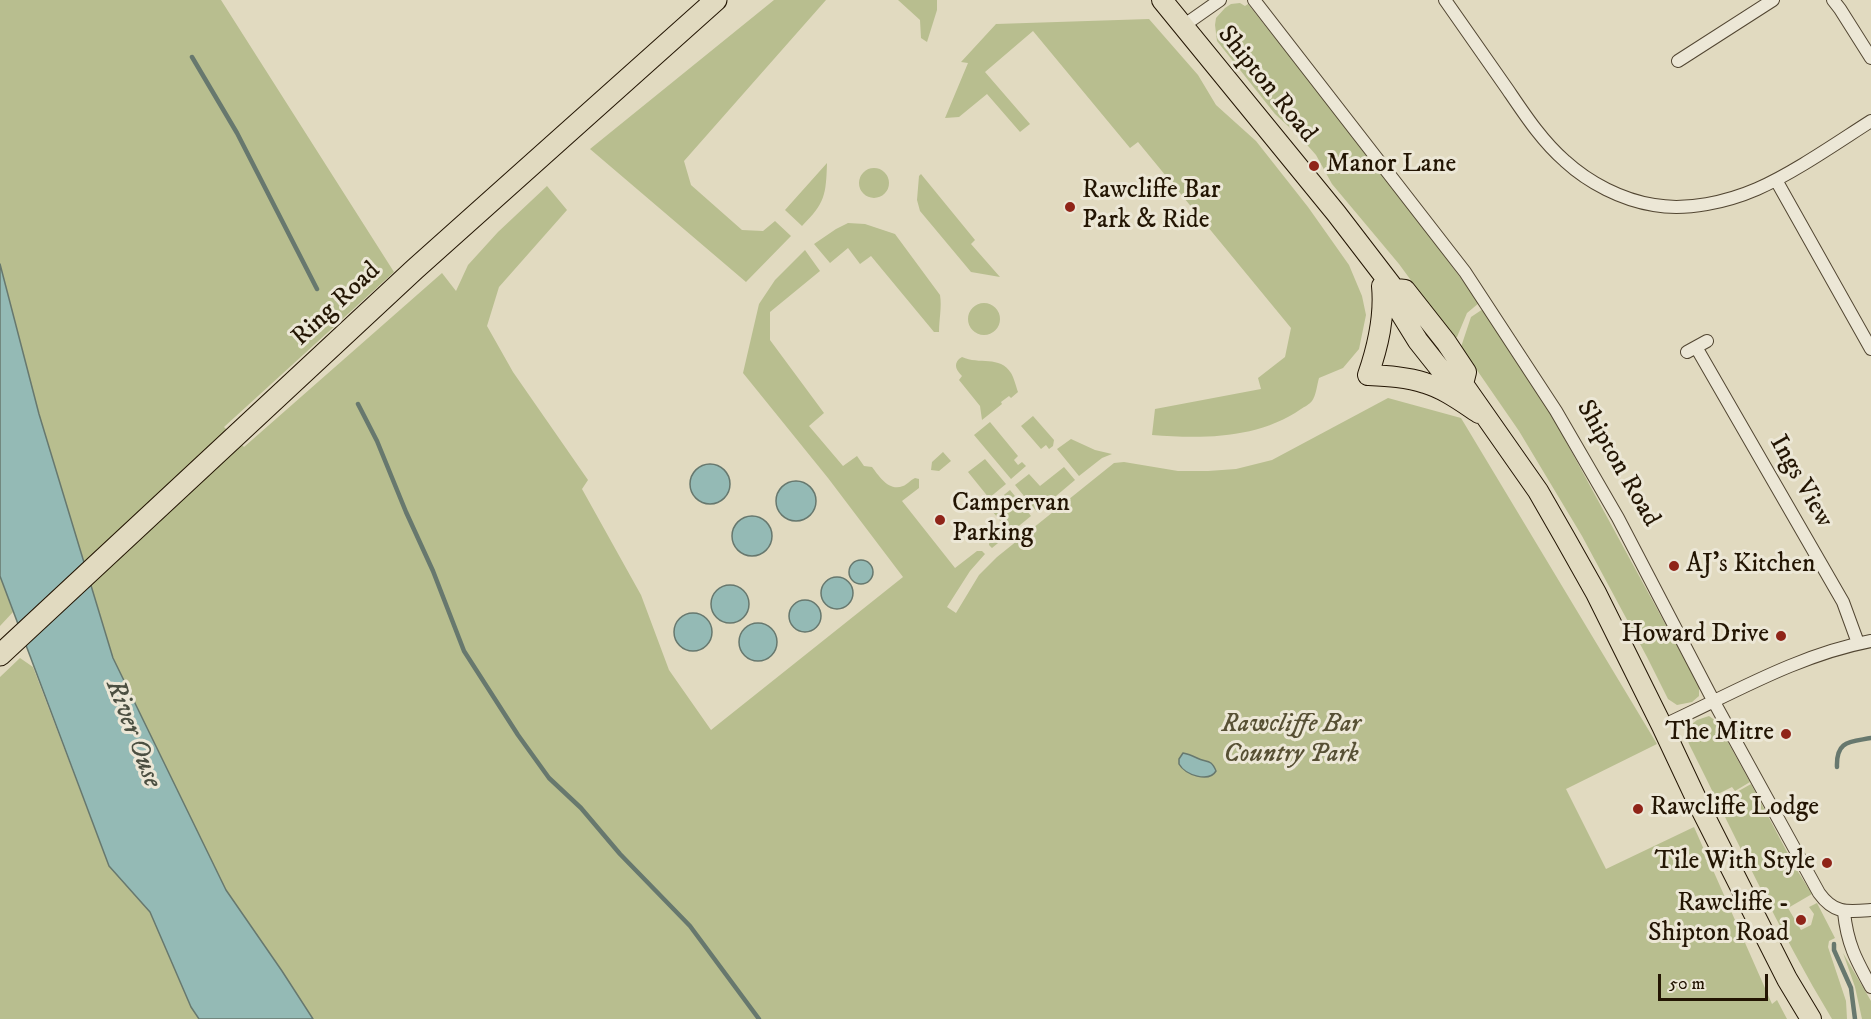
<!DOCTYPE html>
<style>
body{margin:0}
#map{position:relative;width:1871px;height:1019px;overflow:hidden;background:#e1dac0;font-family:"IM FELL DW Pica",serif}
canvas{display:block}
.scale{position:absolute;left:1658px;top:974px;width:110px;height:27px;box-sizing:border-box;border:3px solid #231503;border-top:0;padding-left:8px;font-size:18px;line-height:21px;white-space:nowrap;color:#231503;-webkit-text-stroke:4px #ece7d6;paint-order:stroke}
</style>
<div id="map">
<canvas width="1871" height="1019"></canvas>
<div class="scale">50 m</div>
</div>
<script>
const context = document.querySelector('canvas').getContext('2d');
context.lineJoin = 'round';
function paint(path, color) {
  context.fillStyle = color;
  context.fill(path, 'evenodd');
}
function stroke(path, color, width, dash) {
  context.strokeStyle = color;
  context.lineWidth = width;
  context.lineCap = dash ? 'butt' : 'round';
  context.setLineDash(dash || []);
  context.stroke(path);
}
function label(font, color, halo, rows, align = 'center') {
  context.font = font + ' "IM FELL DW Pica",serif';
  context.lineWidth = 6;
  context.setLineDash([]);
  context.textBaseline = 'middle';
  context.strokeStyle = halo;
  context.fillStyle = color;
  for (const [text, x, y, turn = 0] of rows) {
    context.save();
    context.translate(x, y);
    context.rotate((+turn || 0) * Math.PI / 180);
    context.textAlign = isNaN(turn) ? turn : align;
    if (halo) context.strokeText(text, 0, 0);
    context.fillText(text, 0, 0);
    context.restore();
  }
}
paint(new Path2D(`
 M0,0H221L394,272L224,427L244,447L442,273L456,291L468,265L498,232L547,186L567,210L499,287L487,326L513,372L588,480L582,489L641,595L669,670L711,730L903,577L828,478L743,373L759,304L775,280L805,250L820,271L770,312V340L824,413L809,426L843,466L857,456L864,466L872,467C879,476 889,492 903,486C907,485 910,480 915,478L919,479V488L902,501L955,568L977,551H982L985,554L970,571L947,607L956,613L979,575L997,557L1114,463L1124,462L1178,471H1208L1236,469L1272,460L1388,398L1461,418L1657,744L1566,789L1606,869L1694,827L1772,1004L1777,1000L1787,1019H313L282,971L226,890L113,658L39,414L0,264Z
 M774,0H826L684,161L691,185L742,230L763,231L775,221L791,236L746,282L590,149Z
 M898,0H937V10L927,42L921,38L920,20Z
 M1240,3L1245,6L1248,4L1393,186L1479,303L1467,313L1457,337L1454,339L1399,264L1332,184L1316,155L1301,138L1275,114L1217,41L1215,25L1216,18L1225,8L1231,4Z
 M1149,19L1198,75L1216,105L1256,141L1308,207L1349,265L1362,296L1366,315L1359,349L1343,368L1319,378C1317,385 1316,396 1312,401C1310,404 1304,407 1301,409C1258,439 1202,439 1152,435L1155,409L1261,389L1258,378L1285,357L1291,328L1138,142L1130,148L1033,31L985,72L1030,124L1020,132L987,94L959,117L945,118L968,63L961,62L996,24Z
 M827,163C826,195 825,203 802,226L785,210Z
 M859 183a15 15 0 1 1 30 0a15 15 0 1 1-30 0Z
 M921,174L975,240L971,244L1000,277L971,272L920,211L917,200L919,176Z
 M848,223L865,224L895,234L940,295C942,307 939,319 939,332H934L871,256L860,264L848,248L830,263L814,244L836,229Z
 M968 319a16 16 0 1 1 32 0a16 16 0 1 1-32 0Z
 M1483,309L1551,414L1699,686V696L1692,702L1677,705L1668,699L1647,657L1582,536L1519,431L1461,347L1471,317Z
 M962,357C979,365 1000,355 1011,373C1014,378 1016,386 1018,392L1011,398L1009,396L1001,402L1002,404L982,420L980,406L959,380L962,376C957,371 953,365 959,359Z
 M1033,416L1054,440L1053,446L1049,449L1046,445L1041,449L1021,426Z
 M990,422L1018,456L1014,460L1018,465L1022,462L1026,466L1011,479L974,435Z
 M1071,439L1095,450L1112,454L1102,458L1079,476L1057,449Z
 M943,452L951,461L939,471L931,470L932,462Z
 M985,459L1006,484L989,498L968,472Z
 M1064,467L1075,480L1037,512L1015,485L1029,474L1040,486Z
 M1010,490L1031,516L992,548L989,545L990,540L1005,527L989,507Z
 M0,576L13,612L0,626Z
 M20,658L33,667L109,866L150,912L191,1007L199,1019H0V677Z
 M1709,716L1716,721L1720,728L1750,782L1735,791L1732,787L1720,793L1726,806L1731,804L1732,806L1739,803L1735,793L1751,784L1795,867L1812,894L1788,908L1801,930L1811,925L1814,914L1809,907L1817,903L1835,938L1829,941L1828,947L1846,1001L1847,1019H1832C1779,931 1735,836 1689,744L1687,738V728L1697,720Z
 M1843,953L1871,1001V1019H1862L1855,987Z`), '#b8be8f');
const water = new Path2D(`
 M0,264L39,414L113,658L226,890L282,971L313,1019H199L191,1007L150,912L109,866L0,576Z
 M690 484a20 20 0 1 1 40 0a20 20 0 1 1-40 0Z
 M776 501a20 20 0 1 1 40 0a20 20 0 1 1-40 0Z
 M732 536a20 20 0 1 1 40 0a20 20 0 1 1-40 0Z
 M849 572a12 12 0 1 1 24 0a12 12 0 1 1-24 0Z
 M821 593a16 16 0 1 1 32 0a16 16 0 1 1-32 0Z
 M711 604a19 19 0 1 1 38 0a19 19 0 1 1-38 0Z
 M789 616a16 16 0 1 1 32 0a16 16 0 1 1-32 0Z
 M674 632a19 19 0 1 1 38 0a19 19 0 1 1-38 0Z
 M739 642a19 19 0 1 1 38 0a19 19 0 1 1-38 0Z
 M1183,753C1189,754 1191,755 1197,758C1206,763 1211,758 1216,771C1209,783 1185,775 1179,764V759Z`);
paint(water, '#94bab5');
stroke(water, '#67786e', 1.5);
stroke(new Path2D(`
 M192,57L237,133L317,289
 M358,404L377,441L406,512L433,571L464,651L518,735L549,778L581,808L620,854L690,926L759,1019
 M1837,767C1836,740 1850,742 1871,738
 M1834,944V950L1851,988L1855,1019`), '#67786e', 4.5);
const minor = new Path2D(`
 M1254,0L1465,272L1556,411L1618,518L1714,702L1819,893C1834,914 1847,912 1871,910
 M1445,0C1466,30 1487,60 1508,90C1525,115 1542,141 1565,161C1589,183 1622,200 1654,205C1687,211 1727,202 1757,189C1795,172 1835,144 1871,121
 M1833,0L1840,9L1871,58
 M1183,26L1220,0
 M1678,61L1773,0
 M1776,180L1871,349
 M1696,347L1843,602L1858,643
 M1687,352L1707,341
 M1662,726C1730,695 1797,655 1871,641
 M1844,912C1847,943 1856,960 1871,987`);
const primary = new Path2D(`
 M1162,0L1336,213L1402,299
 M1382,286C1385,317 1378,346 1368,375C1387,376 1407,377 1425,383C1445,389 1462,402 1479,413
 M1394,289L1392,299L1418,341L1441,370L1451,381L1463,384L1538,491L1565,538L1596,593L1662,726L1701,809L1787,979L1811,1019
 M1396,289L1405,290L1446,342L1466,372L1463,384`);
const trunk = new Path2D(`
 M0,655L415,269L716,0`);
stroke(minor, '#524632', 14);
stroke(primary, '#231503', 22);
stroke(trunk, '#231503', 23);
stroke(minor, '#ece7d6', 12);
stroke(primary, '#e1dac0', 20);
stroke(trunk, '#e1dac0', 21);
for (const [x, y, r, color] of [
 [1314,166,6,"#8f2418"],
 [1070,207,6,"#8f2418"],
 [940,520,6,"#8f2418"],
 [1674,566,6,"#8f2418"],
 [1781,636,6,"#8f2418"],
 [1786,734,6,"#8f2418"],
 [1638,809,6,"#8f2418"],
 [1827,863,6,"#8f2418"],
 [1801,920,6,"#8f2418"]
]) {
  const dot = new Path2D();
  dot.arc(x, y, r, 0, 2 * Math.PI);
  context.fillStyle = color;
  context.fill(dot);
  stroke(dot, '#ece7d6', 2);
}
label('26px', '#231503', '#ece7d6', [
 ["Shipton Road",1266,85,51],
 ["Ring Road",337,305,-43],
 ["Shipton Road",1617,464,60],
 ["Ings View",1800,482,60]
]);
label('26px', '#231503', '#ece7d6', [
 ["Manor Lane",1326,166],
 ["Rawcliffe Bar",1082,192],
 ["Park & Ride",1082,222],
 ["Campervan",952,505],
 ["Parking",952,535],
 ["AJ's Kitchen",1686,566],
 ["Howard Drive",1769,636,"right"],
 ["The Mitre",1774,734,"right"],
 ["Rawcliffe Lodge",1650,809],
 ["Tile With Style",1815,863,"right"],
 ["Rawcliffe -",1789,905,"right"],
 ["Shipton Road",1789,935,"right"]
], 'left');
label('italic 26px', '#575034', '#ece7d6', [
 ["Rawcliffe Bar",1291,726],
 ["Country Park",1291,756]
]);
label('italic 27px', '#4b4f41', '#ece7d6', [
 ["River Ouse",132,734,69]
]);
</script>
